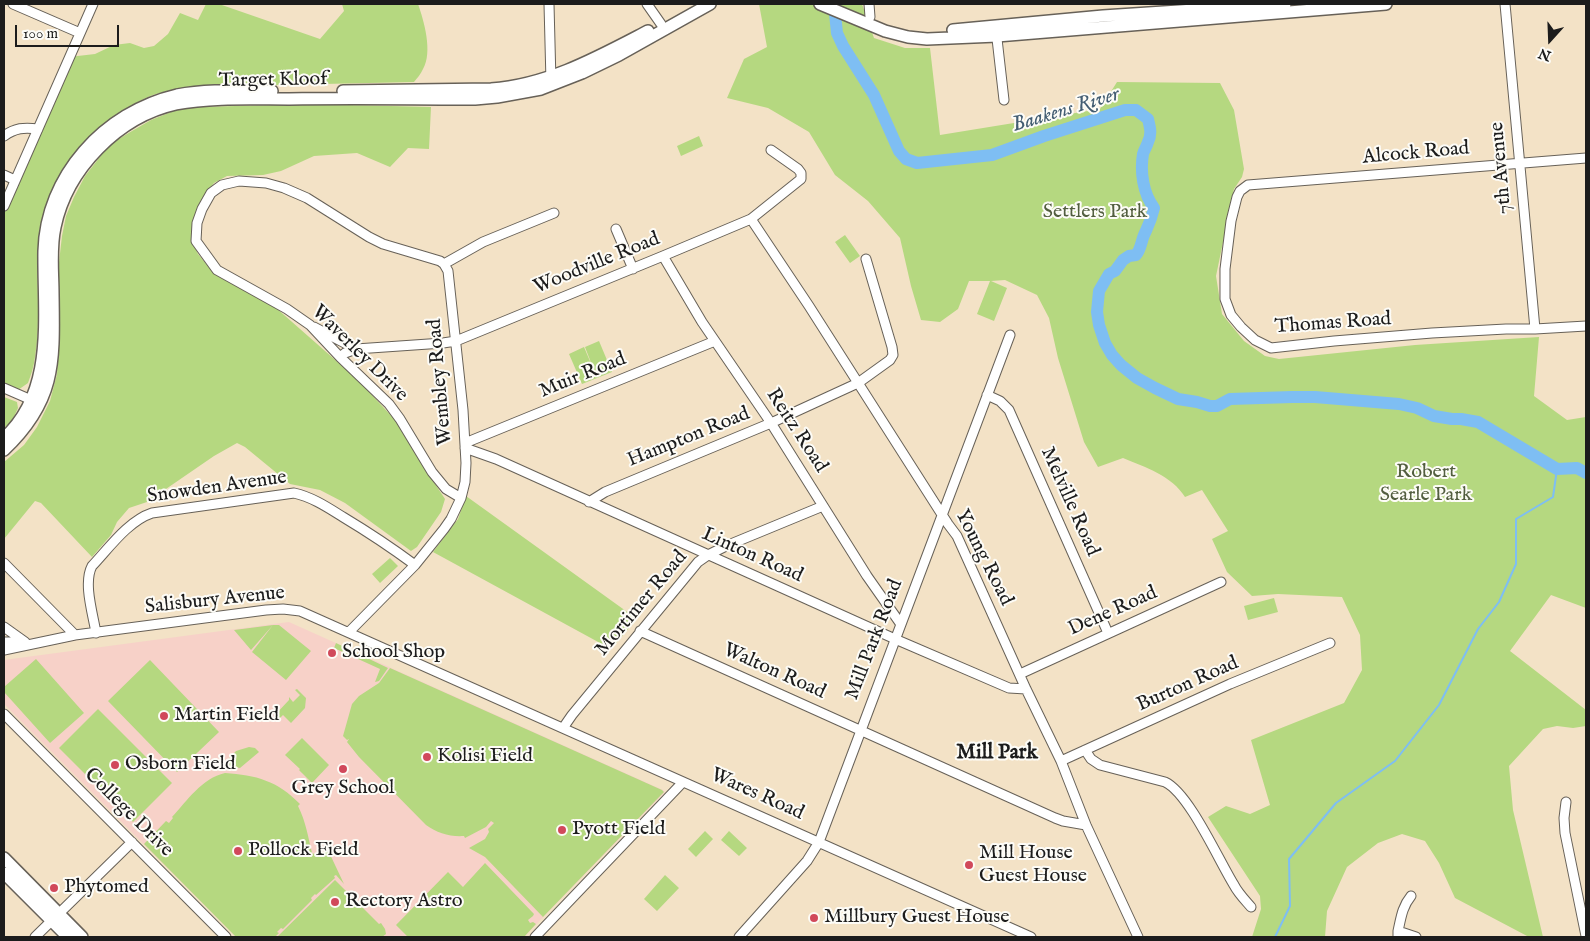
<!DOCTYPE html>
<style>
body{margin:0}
#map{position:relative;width:1590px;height:941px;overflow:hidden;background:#f3e2c6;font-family:"IM FELL English",serif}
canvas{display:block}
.frame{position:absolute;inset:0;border:5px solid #1c1c1c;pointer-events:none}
.north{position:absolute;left:1525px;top:15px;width:50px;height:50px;-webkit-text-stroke:4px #fdfcf7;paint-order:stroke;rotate:200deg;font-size:14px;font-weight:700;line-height:20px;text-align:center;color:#1c1c1c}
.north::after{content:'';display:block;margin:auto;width:18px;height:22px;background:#1c1c1c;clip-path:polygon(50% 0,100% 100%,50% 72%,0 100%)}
.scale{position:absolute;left:15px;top:25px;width:104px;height:22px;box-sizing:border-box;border:2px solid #1c1c1c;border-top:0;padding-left:6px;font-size:15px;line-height:18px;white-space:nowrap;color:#1c1c1c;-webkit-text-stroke:4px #fdfcf7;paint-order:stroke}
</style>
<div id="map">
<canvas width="1590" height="941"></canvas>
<div class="frame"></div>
<div class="north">N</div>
<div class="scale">100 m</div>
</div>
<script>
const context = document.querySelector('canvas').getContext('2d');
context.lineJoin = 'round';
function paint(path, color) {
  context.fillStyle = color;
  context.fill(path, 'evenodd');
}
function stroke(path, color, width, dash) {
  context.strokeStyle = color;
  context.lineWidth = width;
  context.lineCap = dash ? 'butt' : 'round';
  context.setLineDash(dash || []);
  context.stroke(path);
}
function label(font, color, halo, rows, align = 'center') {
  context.font = font + ' "IM FELL English",serif';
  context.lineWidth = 4;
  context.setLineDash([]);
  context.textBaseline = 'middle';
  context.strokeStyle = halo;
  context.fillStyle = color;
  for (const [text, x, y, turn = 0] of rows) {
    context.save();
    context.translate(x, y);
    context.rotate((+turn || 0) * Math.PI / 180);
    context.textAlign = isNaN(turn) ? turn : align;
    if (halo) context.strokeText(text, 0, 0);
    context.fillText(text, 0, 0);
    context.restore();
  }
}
paint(new Path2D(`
 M289,622L663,790L665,792L524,937H236L4,704V660Z`), '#f7d1c8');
paint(new Path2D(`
 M206,4H219L320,39L344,11L342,4H418C424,21 433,52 423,69C421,74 417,78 414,82L187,87C171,90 154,93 140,101C82,129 42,187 38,251C36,286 41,323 35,357C34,366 31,375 28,383L18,390L4,384V206L69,57L95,54L114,45L130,43L144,48L154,46L168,34L180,13L198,20Z
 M759,4H862L874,38L905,48H930L940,135L1100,109L1117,82L1220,83L1234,110L1244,169L1242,177L1234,189L1216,276L1222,314L1244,341L1265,356L1279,359L1415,345L1539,337L1534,396L1567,420L1586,417V608L1551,595L1510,651L1586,710V726L1573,728L1557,726L1543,729L1509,766L1513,810L1543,937H1529L1455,898L1439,863L1425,841L1402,834L1378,843L1347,867L1327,911L1325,937H1252L1261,909L1260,896L1208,817L1226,806L1250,814L1270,805L1251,740L1344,703L1362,670L1360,635L1342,597L1278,594L1252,596L1227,572L1212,539L1228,531L1202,490L1185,497C1172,476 1145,467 1123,458L1098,467L1084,442L1058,358L1049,318L1037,295L1005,280L991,281L1007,288L994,321L977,314L990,281H969L958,309L940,322L921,320L911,286L900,238L868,201L835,175L809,132L768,108L727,98L744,59L767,47Z
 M309,104L431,107L429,149L408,148L390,167L357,153L314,156L281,171L263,175L227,176L214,183L205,195L193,242L198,254L208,266L221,277L275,307L358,380L397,422L416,455L445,499L441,512L417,547L411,551L345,503L320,490L290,484L245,447L237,443L214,456L147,502L129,508L117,522L111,535L92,557L41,503L35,501L4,539V462L24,445L37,427L50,401L57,374L58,354L59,262L62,236L66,216L74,197L85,176L103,153L112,143L132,131L151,120L176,110L199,107Z
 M699,136L703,146L681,156L677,146Z
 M845,235L860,256L850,263L835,242Z
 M599,341L612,372L582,384L569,354L584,347L595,373L585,347Z
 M4,397L17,402L18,408L12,421L4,428Z
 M466,496L637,619L611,649L433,552L458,519Z
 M390,558L398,566L380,583L372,574Z
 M1274,598L1278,612L1248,620L1244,606Z
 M273,625H279L311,651L286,680L252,652Z
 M273,625L251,650L234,630Z
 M336,643L388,668L379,681L375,682L380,669L334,648Z
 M36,659L84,713L50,743L4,692V687Z
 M150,660L219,732L177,772L108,701Z
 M390,668L662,790L664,792L543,917L485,857L469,848L485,839L489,832L488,829L494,823L491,821L486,827L465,838L464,836C450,837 437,833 426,825L359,757L347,742L349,739L347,740L343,736L352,704L359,696L379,683Z
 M297,689L306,698L305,708L291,723L283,715L279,719L275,715L289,700V697L293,702L300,695L295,690Z
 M98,709L172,783L133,822L59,748Z
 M302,738L329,765L312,783L299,770L300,769L285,755Z
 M249,747L255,748L259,752L240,768L223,765L236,751Z
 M225,773C256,775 278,781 300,804L298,806C306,822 308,837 312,853L320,856L324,852V849L327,848L344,884L336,875L334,876L335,878L316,895L315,894L311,898L312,900L283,929L281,928L277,932L279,933L275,937H236L144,844L166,821L169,823L173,818L172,817C187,801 202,778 225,773Z
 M705,831L713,839L696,857L688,849Z
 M729,831L747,848L739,856L721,840Z
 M485,863L534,914L533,916L528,920L530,923L533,922L536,924L524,937H408L396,925L448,872L463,887Z
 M665,875L679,888L657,911L644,899Z
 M335,880L379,924L381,923L385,929L386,934L382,937H277Z`), '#b5d880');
stroke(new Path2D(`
 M1275,937L1290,906L1289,859L1336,803L1395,761L1439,705L1478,629L1499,602L1516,564V519L1553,497L1557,469`), '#7ebef3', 2);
stroke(new Path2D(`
 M834,4L837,33L843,46L874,95L899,151L906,159L917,163L992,155L1044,136L1125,110H1136L1148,119C1150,127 1152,134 1148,142C1147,146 1144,150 1143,154C1140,172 1143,193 1154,208C1151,221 1149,224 1144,235C1141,242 1141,249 1136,255L1129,256L1123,260L1115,271L1109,274L1099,291L1097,312L1099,325L1105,343L1112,355L1121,365L1137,378L1155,388L1178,399L1197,402L1210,406H1217L1230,399L1292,397H1315L1399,404L1417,408L1434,416L1452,419H1461L1478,422L1557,469L1577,468L1586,473`), '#7ebef3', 12);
const minor = new Path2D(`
 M13,4L80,33
 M549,4L551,82
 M647,4L661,24
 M869,4L870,17
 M1505,4L1535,329
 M996,30L1004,100
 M4,136C15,128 24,127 38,129
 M1586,158L1248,185L1240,191L1237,197L1231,221L1225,269V299L1231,315L1241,327L1255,340L1271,348L1334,341L1432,333L1506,329H1535L1586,326
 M4,175L15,180
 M4,206L93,4
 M751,219L809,306L948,524L957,536L1026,689L1061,761L1086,825L1138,937
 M616,229L633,269
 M663,256L702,322L771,423L867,576L900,623
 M444,264L483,242L554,213
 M314,327L356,349
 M340,357L345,353L356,349L443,343L456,341L663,256L751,219L801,179V173L798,169L771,150
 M4,388L36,402
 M987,395L1000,401L1009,410L1108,633
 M465,443L715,341
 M465,448L496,459L895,639L1009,688L1026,689
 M589,502L605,492L771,423L858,383L890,360L893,355L892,347L866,259
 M4,563L75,635
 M4,627L25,642
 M640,631L1055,818L1063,821L1086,825
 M349,632L415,565L444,529L451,519L461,498L465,482L466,463L463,410L448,271L444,264L440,261L383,244L369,237L307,198L284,188L266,183L239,181L222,185L211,193L202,209L197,223L196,241L217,270L287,309L310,325L340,357L389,404L400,419L432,472L446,489L461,498
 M96,633C93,614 83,583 92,566C109,548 128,521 152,513L294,493C312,497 327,507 343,517C368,532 392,548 415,565
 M4,642H21
 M4,650L75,635L266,610L283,609L300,611L1031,937
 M1020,674L1221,582
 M4,714L226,937
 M563,728L572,715L698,562L708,555L726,546L823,506
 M1085,750L1091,759L1100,765L1165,782C1189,793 1219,861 1234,885C1238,893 1245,900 1251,907
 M1061,761L1230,684L1330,643
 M1566,802L1564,818L1565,833L1586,936
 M1398,931C1401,918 1402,907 1411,896
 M35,937L132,842
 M535,937L683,782
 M739,937L807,861L819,842L1010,335
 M1398,937V931L1416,937`);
const major = new Path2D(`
 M820,4L885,31L908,37L927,39L997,36L1386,4
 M953,30L1103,16L1285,4
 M343,91L491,89C548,85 598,57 648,31
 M4,438C56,391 43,315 44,251C46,176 104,112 177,95C208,89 241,91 272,91
 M4,450C56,401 54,362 53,295C53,272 50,249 55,227C67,169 118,117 176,104C210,97 254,99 289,99C351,98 413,99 475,99L497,97L541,89L582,73L619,55L710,4
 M4,858L82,937
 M4,873L68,937`);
stroke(minor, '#676158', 11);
stroke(major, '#676158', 14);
stroke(minor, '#fff', 9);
stroke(major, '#fff', 11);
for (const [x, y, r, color] of [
 [332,653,5,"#d1495b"],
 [164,716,5,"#d1495b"],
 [427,757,5,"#d1495b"],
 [115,765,5,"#d1495b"],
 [343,769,5,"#d1495b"],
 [562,830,5,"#d1495b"],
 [238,851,5,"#d1495b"],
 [969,865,5,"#d1495b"],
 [54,888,5,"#d1495b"],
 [335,902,5,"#d1495b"],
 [814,918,5,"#d1495b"]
]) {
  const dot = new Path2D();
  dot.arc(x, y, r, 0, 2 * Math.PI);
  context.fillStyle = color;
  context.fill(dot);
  stroke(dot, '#fdfcf7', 2);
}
label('20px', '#1c1c1c', '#fdfcf7', [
 ["Target Kloof",273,81,-1],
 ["Alcock Road",1416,154,-5],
 ["7th Avenue",1502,168,-95],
 ["Woodville Road",597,264,-22],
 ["Thomas Road",1333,324,-4],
 ["Waverley Drive",359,354,45],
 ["Muir Road",583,376,-22],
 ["Wembley Road",441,382,-95],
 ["Reitz Road",796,431,57],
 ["Hampton Road",689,438,-22],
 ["Snowden Avenue",217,488,-8],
 ["Melville Road",1069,502,66],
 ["Linton Road",752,556,24],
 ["Young Road",983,558,63],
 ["Salisbury Avenue",215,601,-6],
 ["Mortimer Road",642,604,-50],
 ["Dene Road",1113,612,-24],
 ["Mill Park Road",875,640,-69],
 ["Walton Road",774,672,24],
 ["Burton Road",1188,685,-24],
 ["Wares Road",757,795,24],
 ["College Drive",128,813,45]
]);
label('20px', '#525e3f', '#fdfcf7', [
 ["Settlers Park",1095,213],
 ["Robert",1426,473],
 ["Searle Park",1426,496]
]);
label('20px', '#1c1c1c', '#fdfcf7', [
 ["School Shop",342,653],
 ["Martin Field",174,716],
 ["Kolisi Field",437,757],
 ["Osborn Field",125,765],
 ["Grey School",343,789,"center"],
 ["Pyott Field",572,830],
 ["Pollock Field",248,851],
 ["Mill House",979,854],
 ["Guest House",979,877],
 ["Phytomed",64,888],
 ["Rectory Astro",345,902],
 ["Millbury Guest House",824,918]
], 'left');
label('italic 21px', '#435d72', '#fdfcf7', [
 ["Baakens River",1066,111,-17]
]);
label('bold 21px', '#1c1c1c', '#fdfcf7', [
 ["Mill Park",997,754]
]);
</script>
